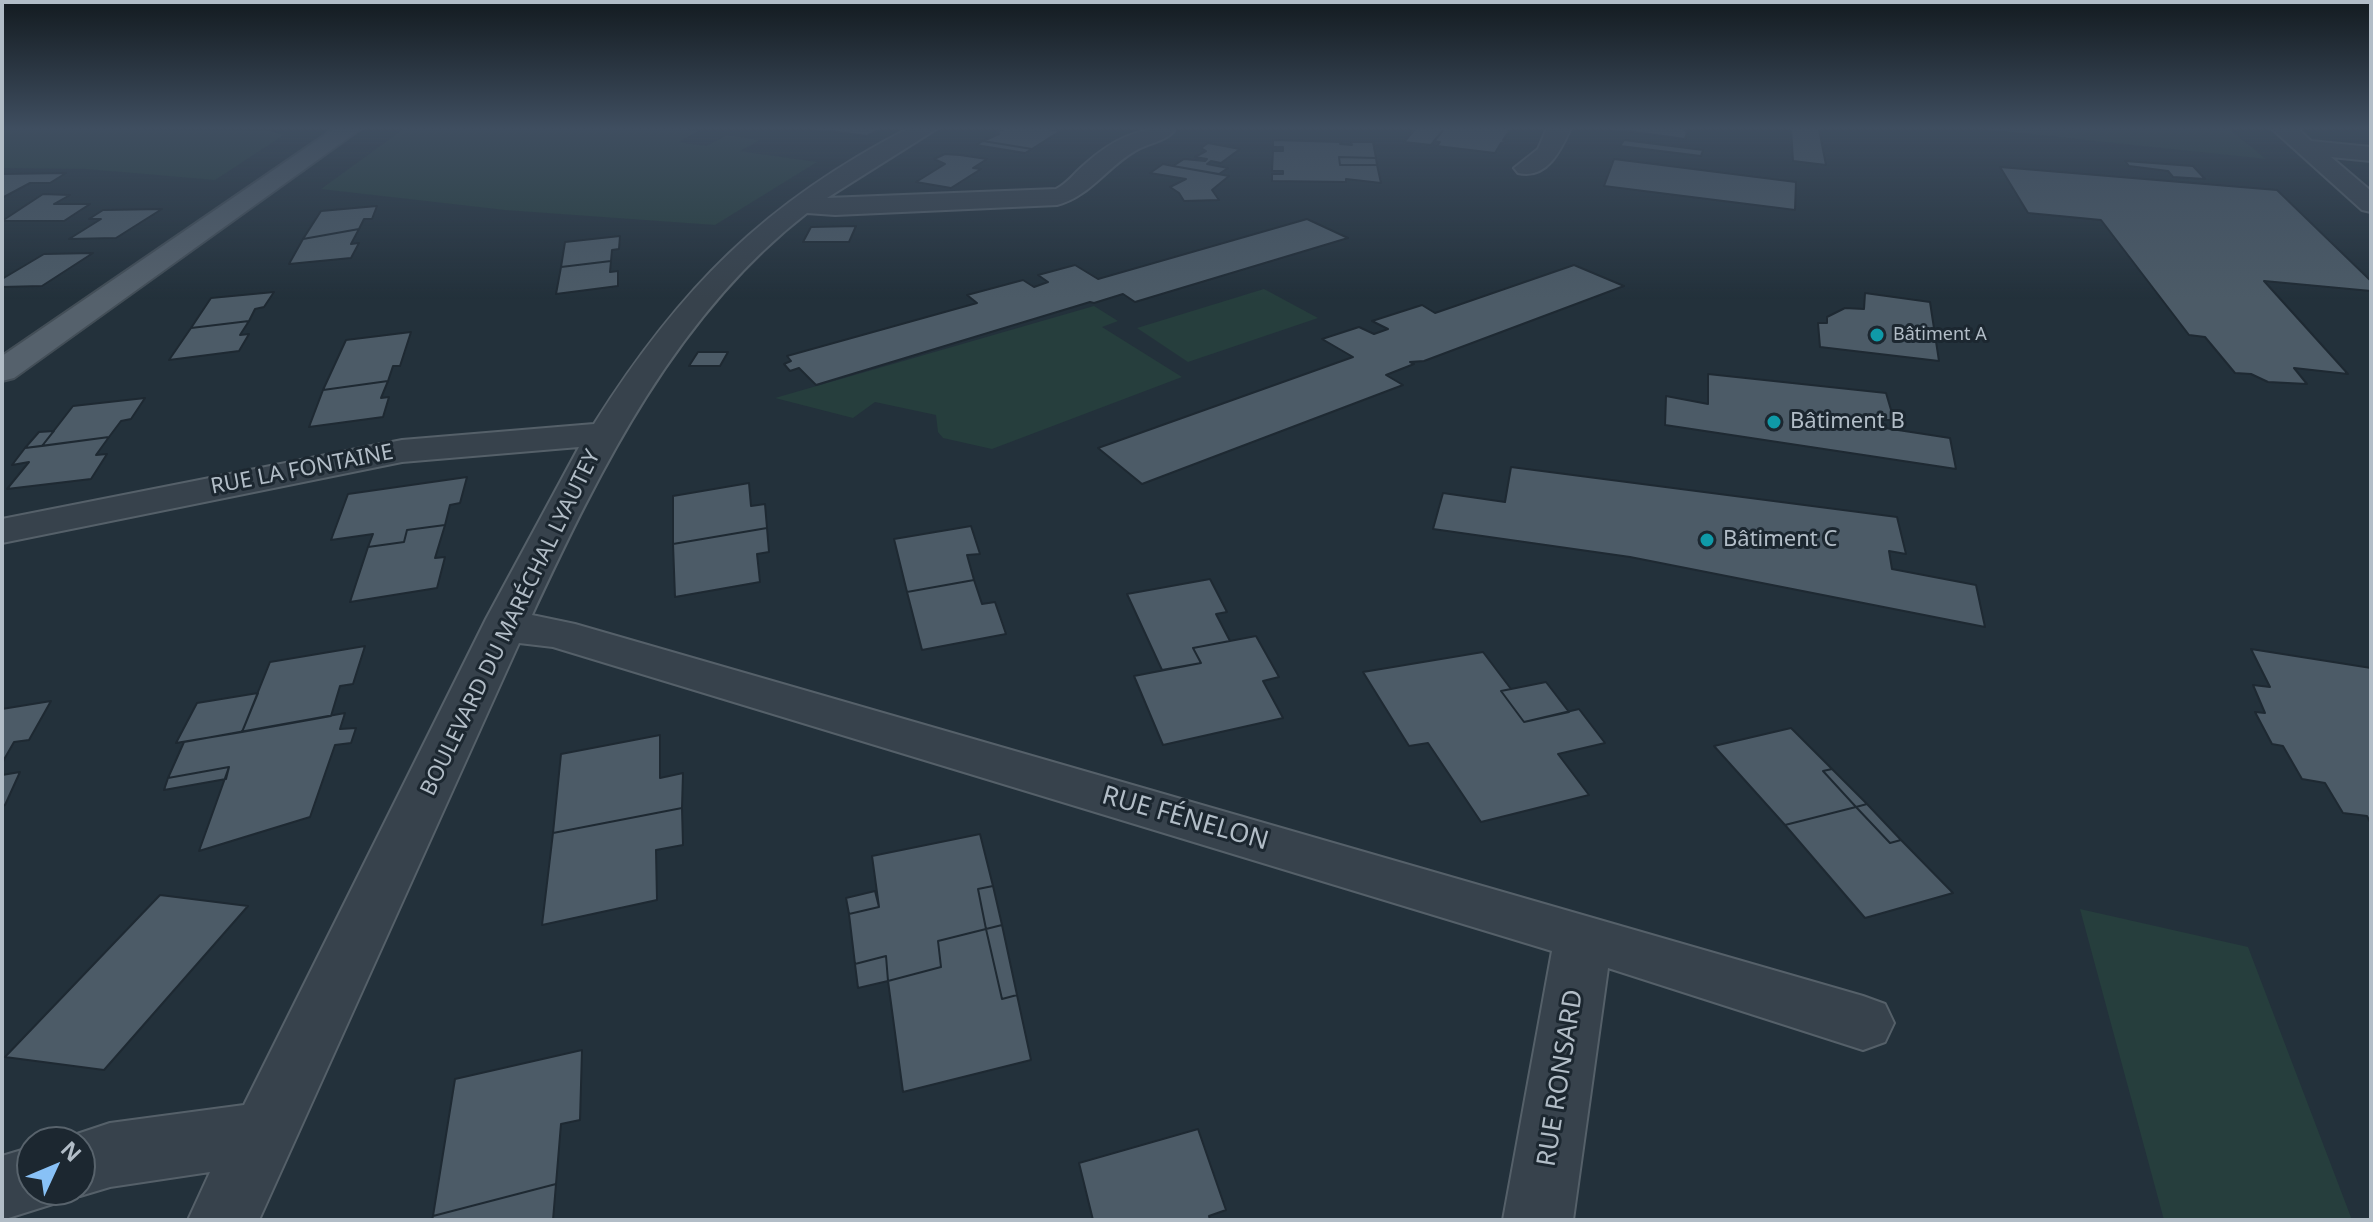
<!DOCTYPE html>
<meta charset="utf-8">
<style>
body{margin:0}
#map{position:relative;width:2373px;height:1222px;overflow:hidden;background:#23313b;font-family:"Noto Sans",sans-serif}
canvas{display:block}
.frame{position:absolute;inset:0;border:4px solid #b2bdc7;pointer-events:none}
.north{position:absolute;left:16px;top:1126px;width:80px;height:80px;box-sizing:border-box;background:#1c2730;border:2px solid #58636c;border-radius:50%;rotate:46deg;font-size:22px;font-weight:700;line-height:32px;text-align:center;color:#b2bdc7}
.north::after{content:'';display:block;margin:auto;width:28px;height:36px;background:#88c1f6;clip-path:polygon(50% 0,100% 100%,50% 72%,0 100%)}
</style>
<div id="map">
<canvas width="2373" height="1222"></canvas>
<div class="frame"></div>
<div class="north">N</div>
</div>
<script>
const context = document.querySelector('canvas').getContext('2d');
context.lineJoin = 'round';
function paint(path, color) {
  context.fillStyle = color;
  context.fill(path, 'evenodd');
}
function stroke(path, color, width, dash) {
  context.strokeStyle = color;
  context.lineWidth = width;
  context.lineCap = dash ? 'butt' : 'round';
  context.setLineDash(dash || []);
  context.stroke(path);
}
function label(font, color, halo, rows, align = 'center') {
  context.font = font + ' "Noto Sans",sans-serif';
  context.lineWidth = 6;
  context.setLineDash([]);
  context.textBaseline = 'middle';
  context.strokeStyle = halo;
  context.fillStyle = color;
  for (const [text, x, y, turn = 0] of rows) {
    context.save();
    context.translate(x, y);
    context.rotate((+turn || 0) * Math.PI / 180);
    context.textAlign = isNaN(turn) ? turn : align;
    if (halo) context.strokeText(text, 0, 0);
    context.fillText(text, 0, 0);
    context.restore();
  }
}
paint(new Path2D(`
 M2,128L270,131L284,135L215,180L87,169L2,168Z
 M405,128H677L699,131L679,142L706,146L727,135L760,140L740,151L817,162L715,225L505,210L321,189Z
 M1972,128H2228L2266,159Z
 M1264,289L1318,318L1188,362L1137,328Z
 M1094,306L1118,321L1102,327L1182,377L992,449L943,438L938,432L936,415L875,402L853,418L775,398Z
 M2080,909L2248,947L2352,1220H2164Z`), '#263e3d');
const building = new Path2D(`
 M810,128H882L867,136Z
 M1005,128H1043L1060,131L1032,149L983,141L999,134H995Z
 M1416,128H1445L1431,145L1404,142Z
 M1445,128H1511L1503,140L1508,141L1501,143L1495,153L1437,146L1440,142L1434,141Z
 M1606,128H1682L1687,132L1685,139Z
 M1791,128L1819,129L1826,165L1793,161Z
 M1273,140L1341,142L1340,144L1352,145L1351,142H1373L1376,158L1339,157L1340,165H1377L1381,183L1346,179V182L1272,181V174H1283V171H1272L1273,151H1283V147H1273Z
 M1624,140L1703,150L1701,156L1620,146Z
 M983,141L1032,149L1025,153L976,145Z
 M1208,143L1240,149L1221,163L1211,161L1207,164L1228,168L1219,174L1173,166L1184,159L1205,161L1207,159L1195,157L1206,151L1201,148Z
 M945,154L960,155L987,159L973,168L981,169L951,188L916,182L945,164L934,159Z
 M1339,157L1376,158L1377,165H1340Z
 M1614,159L1796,182L1795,210L1604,186Z
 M2125,161L2193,166L2205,179L2173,177L2168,171L2129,166Z
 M1163,164L1173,166L1229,176L1212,190L1219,200L1184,201L1179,193L1170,187L1186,179L1150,173Z
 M2000,167L2277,190L2371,281V291L2264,281L2348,374L2294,368L2307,384L2268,382L2251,374L2235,373L2205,337L2189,335L2101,220L2028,213Z
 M66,173L50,183H30L2,198V174Z
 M43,194L70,195L54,204H90L64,221H2Z
 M377,206L372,219H364L359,229L303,239L321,211Z
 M162,209L116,238L69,239L101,219H89L103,210Z
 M1307,219L1348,238L1135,302L1123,294L1094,303L1090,302L816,385L799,368L790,371L784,364L791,361L787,356L977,303L967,295L1023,280L1034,287L1048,282L1038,275L1075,265L1098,279Z
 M856,226L849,242H803L811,227Z
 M359,229L351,244L359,243L351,258L289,264L303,239Z
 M620,236L619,249L612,250L611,261L561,267L565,242Z
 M93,253L42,286L2,287V279L44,254Z
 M611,261L610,272L618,271V286L556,294L561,267Z
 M1574,265L1624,286L1424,361L1410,362L1414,364L1386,375L1403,385L1142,484L1098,448L1353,357L1322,339L1359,327L1374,334L1388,329L1372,321L1422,305L1435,313Z
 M274,292L264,307L255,309L249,321L191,328L211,298Z
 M1865,293L1930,302L1939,361L1820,347L1818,323H1827V317L1845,308L1864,309Z
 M249,321L240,335L249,334L239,351L169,360L191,328Z
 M411,332L400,366H393L388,381L323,390L346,340Z
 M698,352H728L720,366H689Z
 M1708,374L1886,393L1894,420H1882L1885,428L1950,438L1956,469L1665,425L1666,396L1708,404Z
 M388,381L381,398L389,397L383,417L309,427L323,390Z
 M145,398L131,419L121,421L109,437L42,446L73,406Z
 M54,431L42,446L25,448L39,432Z
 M109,437L96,455L107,454L91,479L7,489L29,462L12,465L25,448Z
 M1511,467L1897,517L1906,554L1889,551L1892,569L1976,585L1985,627L1630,557L1433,529L1443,493L1505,502Z
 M467,477L460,503L450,505L445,525L407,530L404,542L368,547L373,534L331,540L348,494Z
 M749,483L751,506L765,504L767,528L673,544V496Z
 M445,525L435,558L445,557L437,588L350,602L368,547L404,542L407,530Z
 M971,526L980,554L967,555L974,580L907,592L894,539Z
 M767,528L769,552L757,554L760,582L675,597L673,544Z
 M1210,579L1227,612L1216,614L1230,641L1193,648L1201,663L1162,670L1127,594Z
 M974,580L982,604L995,602L1006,634L922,650L907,592Z
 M1256,636L1279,677L1263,681L1283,718L1163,745L1134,676L1201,663L1193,648Z
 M365,646L353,684L340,686L331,716L242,732L270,662Z
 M2251,649L2371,668V824L2367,816L2343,813L2325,783L2302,779L2283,746L2272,744L2255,712L2265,713L2253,685L2270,687Z
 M1483,652L1511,689L1501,691L1524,722L1579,709L1605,743L1558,754L1589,795L1481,822L1428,743L1409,746L1363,672Z
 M1546,682L1569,712L1524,722L1501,691Z
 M258,693L242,732L176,743L197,703Z
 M51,701L29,740L14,742L2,763V709Z
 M345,713L340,729L356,728L351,743L335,745L310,817L199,851L229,767L168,778L184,742Z
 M1791,728L1832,769L1823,771L1856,807L1785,825L1714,746Z
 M660,735V778L683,773L682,808L553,833L561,754Z
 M229,767L226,779L164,790L168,778Z
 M1832,769L1867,804L1856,807L1823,771Z
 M20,772L5,805L2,806V775Z
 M1867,804L1901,840L1890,843L1856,807Z
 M1856,807L1890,843L1901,840L1953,893L1865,918L1785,825Z
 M682,808L683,845L656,850L657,900L542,925L553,833Z
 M980,834L993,886L978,889L986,929L938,941L941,967L888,981L886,956L855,964L849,914L879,907L872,856Z
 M993,886L1002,925L986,929L978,889Z
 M875,891L879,907L849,914L846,898Z
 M160,895L248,906L104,1070L5,1057Z
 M1002,925L1017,995L1002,999L986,929Z
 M986,929L1002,999L1017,995L1031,1060L903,1092L888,981L941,967L938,941Z
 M886,956L888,981L858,988L855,964Z
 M582,1050L580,1120L561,1124L556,1184L433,1216L455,1079Z
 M1198,1129L1226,1210L1209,1216L1210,1220H1093L1079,1163Z
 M556,1184L553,1220H432L433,1216Z`);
paint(building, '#4c5b67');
stroke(building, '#1e2932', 2);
const minor = new Path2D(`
 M909,128H938L827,198L1056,189C1068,183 1074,173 1085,164C1112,140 1136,128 1172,128L1174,131C1166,141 1146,144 1135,151C1106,168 1089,197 1057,205L835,215L807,213C676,315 601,467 532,615L575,624L1863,996L1885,1004L1894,1023L1885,1042L1863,1050L1608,968L1573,1220H1503L1552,951L553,647L519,643L259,1220H188L210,1172L110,1187L80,1196L65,1190H80V1142L56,1141L110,1123L244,1105L486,619L579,447L402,462L2,543V519L402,440L594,424C679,289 765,202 909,128Z
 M1547,128H1571C1561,150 1547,180 1518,173L1514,168L1538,149Z
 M2271,128H2297L2311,141L2371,147V161L2331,157L2371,191V212L2362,210Z
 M32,1147V1190H62L56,1203L2,1220V1156Z`);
const major = new Path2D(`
 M335,128H362L14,378L2,381V356Z`);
stroke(minor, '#556069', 4);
stroke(major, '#434e57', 4);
paint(minor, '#37424c');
paint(major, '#55616c');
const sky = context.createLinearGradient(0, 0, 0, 299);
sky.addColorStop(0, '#131b20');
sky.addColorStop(0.43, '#3f4e60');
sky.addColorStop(1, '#3f4e6000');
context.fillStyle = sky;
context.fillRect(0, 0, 2373, 299);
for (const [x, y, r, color] of [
 [1877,335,8,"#0f9aa8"],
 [1774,422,8,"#0f9aa8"],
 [1707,540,8,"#0f9aa8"]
]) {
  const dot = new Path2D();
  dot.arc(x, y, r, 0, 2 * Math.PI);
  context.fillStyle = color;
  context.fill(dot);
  stroke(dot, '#1c2730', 3);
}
label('18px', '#b2bdc7', '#1c2730', [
 ["Bâtiment A",1893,335]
], 'left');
label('22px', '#b2bdc7', '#1c2730', [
 ["Bâtiment B",1790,422],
 ["Bâtiment C",1723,540]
], 'left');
label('22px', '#b2bdc7', '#1c2730', [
 ["RUE LA FONTAINE",302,470,-11],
 ["BOULEVARD DU MARÉCHAL LYAUTEY",511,623,-64]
]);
label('26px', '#b2bdc7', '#1c2730', [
 ["RUE FÉNELON",1185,819,16],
 ["RUE RONSARD",1561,1078,-81]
]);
</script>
